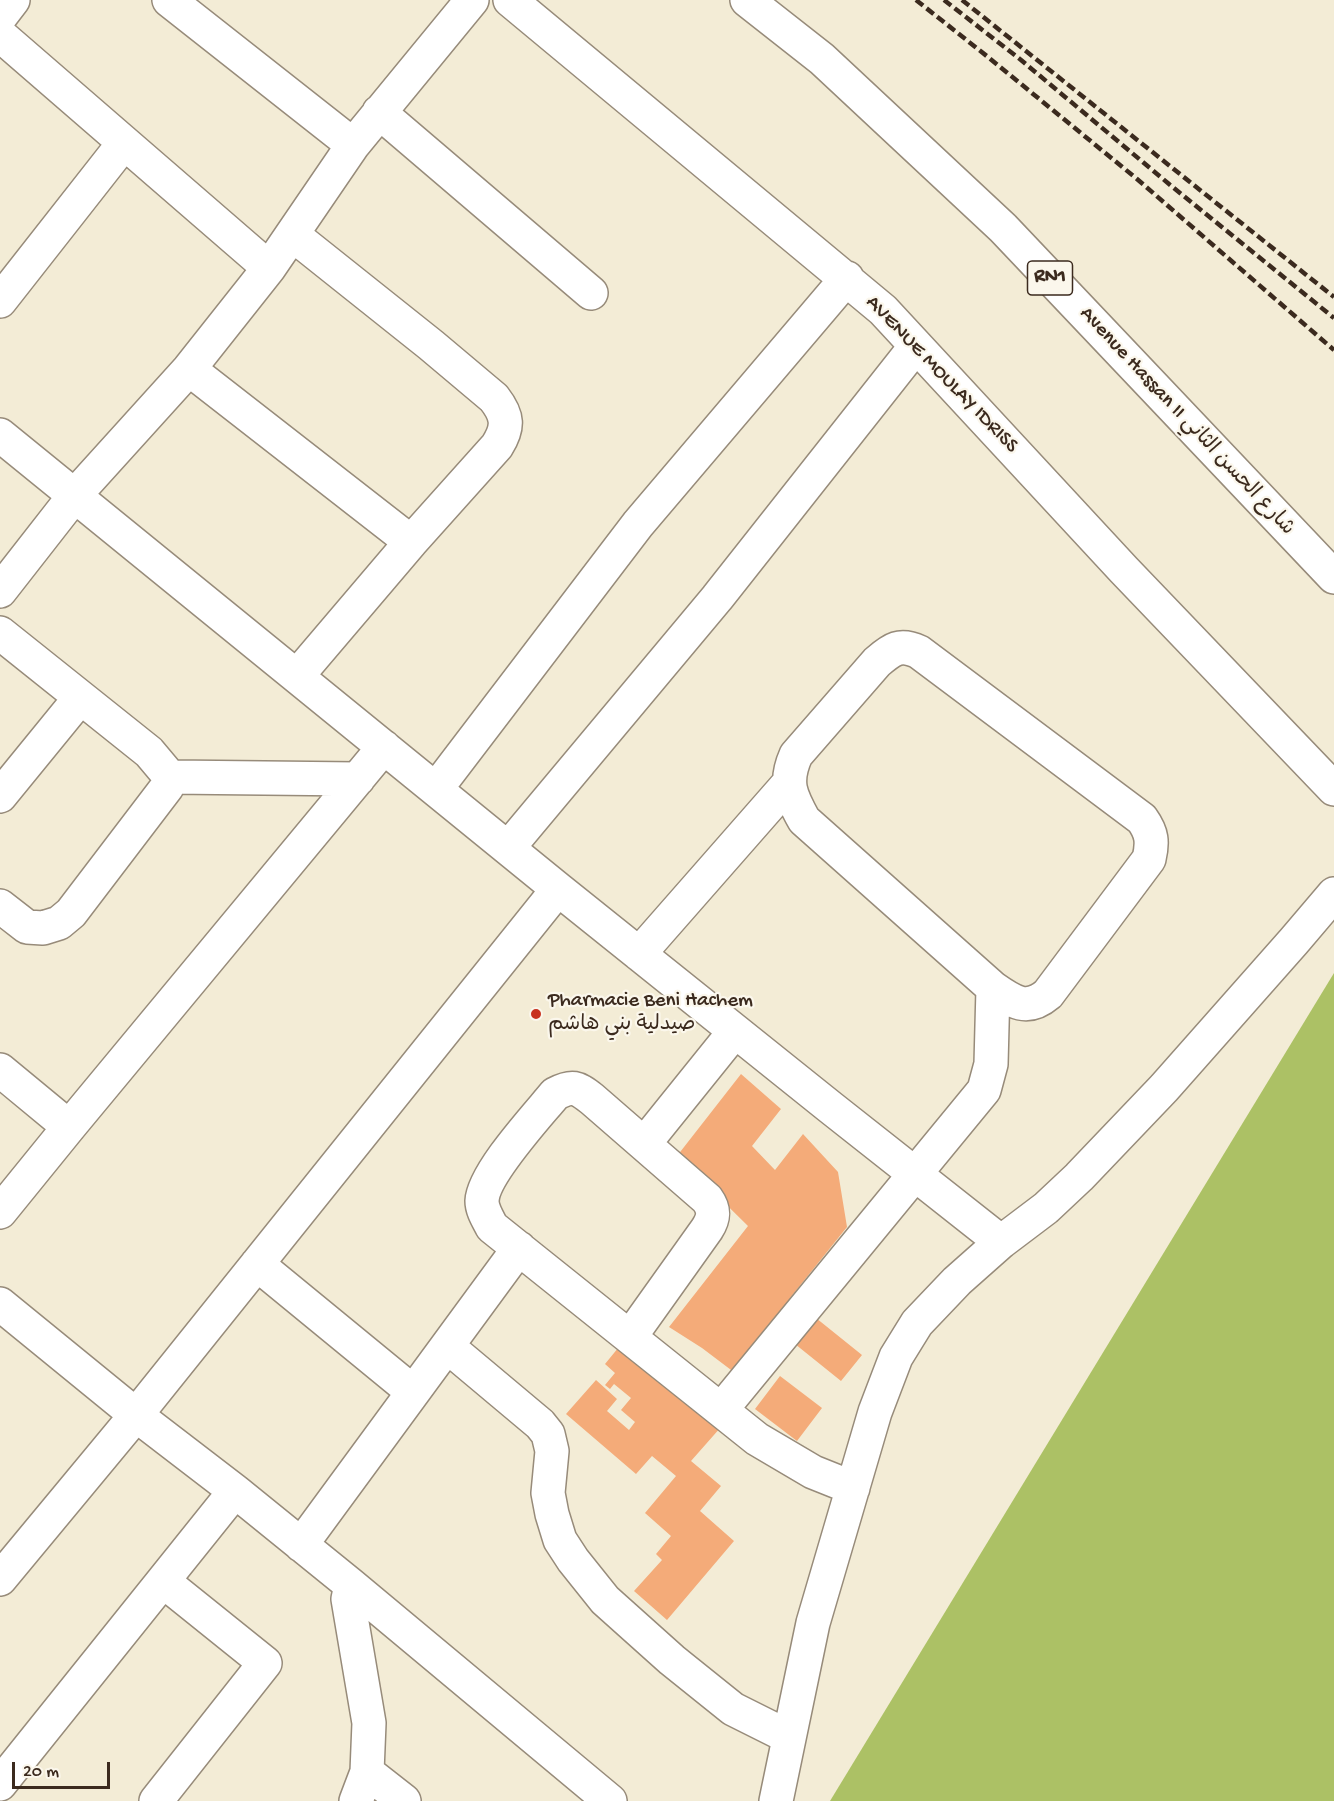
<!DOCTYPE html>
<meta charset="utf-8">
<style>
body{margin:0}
#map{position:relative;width:1334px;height:1801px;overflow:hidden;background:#f3ecd6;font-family:"Gochi Hand",sans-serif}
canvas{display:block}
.scale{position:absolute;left:12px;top:1762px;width:98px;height:27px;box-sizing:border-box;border:3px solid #3b2a1e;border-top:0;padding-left:8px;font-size:18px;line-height:21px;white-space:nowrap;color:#3b2a1e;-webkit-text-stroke:4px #fbf7ec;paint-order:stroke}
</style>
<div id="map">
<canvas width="1334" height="1801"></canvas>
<div class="scale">20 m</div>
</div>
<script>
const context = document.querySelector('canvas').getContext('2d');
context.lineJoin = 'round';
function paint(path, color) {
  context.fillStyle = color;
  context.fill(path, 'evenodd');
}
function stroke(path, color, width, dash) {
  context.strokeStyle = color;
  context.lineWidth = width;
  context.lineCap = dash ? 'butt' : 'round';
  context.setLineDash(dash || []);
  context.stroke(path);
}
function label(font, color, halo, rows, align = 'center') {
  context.font = font + ' "Gochi Hand","Playpen Sans Arabic",sans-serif';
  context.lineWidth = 4.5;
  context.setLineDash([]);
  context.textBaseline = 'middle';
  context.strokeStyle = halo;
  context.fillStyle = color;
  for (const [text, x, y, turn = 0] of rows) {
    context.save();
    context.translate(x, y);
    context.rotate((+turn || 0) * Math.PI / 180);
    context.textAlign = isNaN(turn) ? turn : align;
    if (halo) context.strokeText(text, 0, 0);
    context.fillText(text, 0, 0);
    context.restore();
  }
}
paint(new Path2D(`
 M1334,973V1801H830Z`), '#acc165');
paint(new Path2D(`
 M741,1074L781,1109L752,1146L775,1170L803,1134L838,1172L847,1227L790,1298L798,1305L743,1379L702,1348L669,1327L748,1226L677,1156Z
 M816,1318L862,1355L841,1381L795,1344Z
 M623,1342L721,1427L691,1461L721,1486L700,1511L734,1541L667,1620L634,1591L662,1560L656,1554L671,1536L645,1513L676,1476L652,1456L636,1474L566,1414L596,1380L617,1399L607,1411L629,1430L635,1422L621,1410L631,1398L614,1384L610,1389L605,1385L615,1373L605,1364Z
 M780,1376L822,1408L797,1441L755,1409Z`), '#f4ab79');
const minor = new Path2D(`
 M169,0L353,145
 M510,0L883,310L1124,570L1334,789
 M0,17L13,0
 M0,35L269,268
 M379,112L591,293
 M293,235L431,345L494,398C508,416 509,427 497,446L411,542L297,676
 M0,301L124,143
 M189,369L411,542
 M0,435L558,889L830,1107L1001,1242
 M0,591L75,495L189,369L269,268L353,145L472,0
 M0,633L149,752L170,777L167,787L71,913L59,923L43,928L27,927L0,906
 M170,777L358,779
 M436,789L638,524L847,278
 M0,796L80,698
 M508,848L717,598L916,346
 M639,954L789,783
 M0,1070L69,1127
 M644,1144L735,1031
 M0,1212L69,1127L384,747
 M257,1264L413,1392
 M0,1304L136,1415L235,1491L351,1585L610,1801
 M630,1337L707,1229C714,1218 715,1210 707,1199L592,1099C577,1087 572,1085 555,1094C537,1116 483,1174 482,1201C482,1210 488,1219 492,1227L757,1439L813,1472L853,1488
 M447,1346L540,1424L548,1434L552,1451L548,1493L552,1514L560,1540L573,1560L605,1600L672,1660L733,1709L789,1737
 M721,1410L984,1090L991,1064L993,988C1013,1002 1027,1012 1048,994L1149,859C1153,842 1152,833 1142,819L919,652C900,643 892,649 877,662L796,755C784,782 790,795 804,820L993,988
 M301,1545L519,1248
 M0,1579L136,1415L558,889
 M351,1585L348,1599L369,1723L367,1772L356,1801
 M367,1772L404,1801
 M0,1784L235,1491
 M156,1801L265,1663L163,1581
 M776,1801L813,1623L875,1412L896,1357L917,1323L957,1281L1001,1242L1046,1208L1079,1177L1164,1088L1294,941L1334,894`);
const major = new Path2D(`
 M747,0L822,59L1003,228L1334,577`);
stroke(minor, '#978b7a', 36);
stroke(major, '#978b7a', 36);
stroke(minor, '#fff', 33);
stroke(major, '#fff', 33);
stroke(new Path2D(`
 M916,0L988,57L1137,179L1334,350
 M944,0L1021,60L1169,184L1334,318
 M962,0L1334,297`), '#3b2a1e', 4.5, [9, 4.5]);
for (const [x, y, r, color] of [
 [536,1014,6,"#c8321e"]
]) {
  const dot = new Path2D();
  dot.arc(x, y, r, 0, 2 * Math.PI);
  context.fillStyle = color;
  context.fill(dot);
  stroke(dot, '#fbf7ec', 2);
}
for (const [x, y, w] of [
 [1050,278,45]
]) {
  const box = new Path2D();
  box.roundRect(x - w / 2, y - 17, w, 34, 4.5);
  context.fillStyle = '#fbf7ec';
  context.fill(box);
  stroke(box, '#3b2a1e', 1.5);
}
label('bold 20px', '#3b2a1e', null, [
 ["RN1",1050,278]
]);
label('21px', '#3b2a1e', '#fbf7ec', [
 ["AVENUE MOULAY IDRISS",941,375,46],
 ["Avenue Hassan II شارع الحسن الثاني",1186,422,47]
]);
label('21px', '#3b2a1e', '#fbf7ec', [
 ["Pharmacie Beni Hachem",548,1002],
 ["صيدلية بني هاشم",548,1026]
], 'left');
</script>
